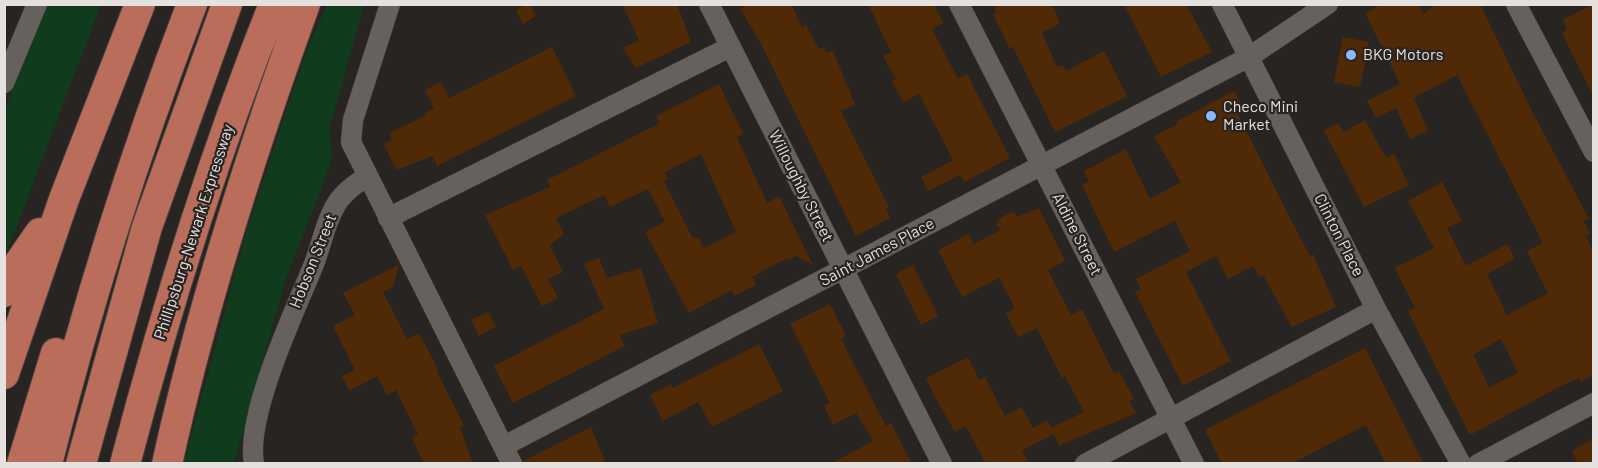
<!DOCTYPE html>
<style>
body{margin:0}
#map{position:relative;width:1598px;height:468px;overflow:hidden;background:#282421;font-family:Barlow,sans-serif}
canvas{display:block}
.frame{position:absolute;inset:0;border:6px solid #e4e1df;pointer-events:none}
</style>
<div id="map">
<canvas width="1598" height="468"></canvas>
<div class="frame"></div>
</div>
<script>
const context = document.querySelector('canvas').getContext('2d');
context.lineJoin = 'round';
function paint(path, color) {
  context.fillStyle = color;
  context.fill(path, 'evenodd');
}
function stroke(path, color, width, dash) {
  context.strokeStyle = color;
  context.lineWidth = width;
  context.lineCap = dash ? 'butt' : 'round';
  context.setLineDash(dash || []);
  context.stroke(path);
}
function label(font, color, halo, rows, align = 'center') {
  context.font = font + ' Barlow,sans-serif';
  context.lineWidth = 4.5;
  context.setLineDash([]);
  context.textBaseline = 'middle';
  context.strokeStyle = halo;
  context.fillStyle = color;
  for (const [text, x, y, turn = 0] of rows) {
    context.save();
    context.translate(x, y);
    context.rotate((+turn || 0) * Math.PI / 180);
    context.textAlign = isNaN(turn) ? turn : align;
    if (halo) context.strokeText(text, 0, 0);
    context.fillText(text, 0, 0);
    context.restore();
  }
}
paint(new Path2D(`
 M44,5H101L5,257V109Z
 M327,5H364L330,127L332,160L285,282L234,463H184L246,233L306,52Z`), '#103b1c');
paint(new Path2D(`
 M527,4H530L536,16L523,24L516,10Z
 M622,4H677L691,42L636,68L623,48L639,40Z
 M749,4H791L802,27L806,25L819,49L824,47L826,53L833,51L855,104L841,111L889,207L886,209L890,218L856,236L760,42L740,9Z
 M868,4H934L943,23L932,29L948,60L958,78L967,74L1010,158L964,182L960,175L928,191L921,177L953,160L919,94L903,102L892,81L896,79L883,56L891,52Z
 M993,4H1052L1060,23L1042,33L1057,67L1063,65L1066,71L1104,51L1127,96L1055,132L1013,47L1010,49L993,14L997,12Z
 M1124,4H1186L1212,52L1161,77Z
 M1382,4H1418L1423,14L1437,4H1480L1532,111L1589,219L1584,221L1590,234L1586,236L1593,252V374L1581,382L1579,378L1563,385L1470,435L1408,311L1415,308L1395,268L1434,248L1408,201L1442,182L1462,221L1447,228L1466,266L1507,244L1515,259L1487,274L1507,315L1548,293L1527,251L1543,243L1457,75L1414,98L1428,130L1410,139L1396,108L1376,118L1367,101L1400,84L1365,13ZM1501,339L1518,373L1489,387L1473,355Z
 M1593,4V95L1562,33L1567,30L1563,20Z
 M1343,37L1369,42L1360,87L1334,82Z
 M552,47L576,96L437,166L433,156L396,170L384,144L392,140L389,133L425,116L424,114L434,108L425,90L441,82L449,98Z
 M719,84L743,134L737,137L767,203L779,196L813,265L796,256L788,260L787,258L752,277L756,285L735,296L732,290L689,313L645,232L665,222L648,189L610,207L604,195L556,218L564,234L550,245L563,272L548,279L558,298L542,306L521,266L513,270L485,215L550,187L547,180L660,123L656,116ZM701,154L736,232L704,248L698,237L693,239L664,181L668,179L665,172Z
 M1234,91L1244,111L1238,114L1291,220L1310,256L1313,254L1336,307L1292,327L1263,275L1259,277L1253,266L1228,279L1216,256L1186,272L1231,361L1183,386L1135,292L1141,289L1136,279L1190,251L1175,221L1114,252L1082,185L1089,181L1084,171L1126,149L1150,199L1181,182L1154,136L1178,124L1177,121Z
 M1365,120L1386,158L1394,154L1409,185L1364,207L1324,131L1338,123L1343,132Z
 M1039,208L1065,261L1048,270L1071,315L1082,309L1114,374L1119,371L1134,399L1129,401L1136,413L1059,446L1051,428L1084,412L1065,376L1062,378L1037,328L1018,337L1006,313L1015,308L999,278L962,297L938,250L969,234L974,244L1000,230L996,223L1004,216L1014,211L1017,217Z
 M599,258L607,278L641,268L658,323L619,335L625,346L513,403L494,366L604,309L584,264Z
 M399,265L393,287L383,292L407,339L419,333L438,369L436,370L464,426L460,428L473,464H424L412,438L418,435L396,390L387,395L377,376L349,391L342,376L355,370L333,326L355,315L343,293Z
 M913,265L938,316L921,325L896,274Z
 M830,304L846,336L841,339L886,426L891,423L912,464H830L873,441L856,413L833,425L824,406L830,403L790,324Z
 M488,312L496,327L479,336L471,320Z
 M759,344L783,391L712,427L698,402L663,421L650,395L671,384L673,388Z
 M1365,348L1424,464H1386L1366,425L1291,464H1222L1205,430Z
 M968,357L979,380L985,377L1005,416L1022,407L1033,428L1047,420L1054,434L1022,450L1029,464H986L966,426L955,432L935,397L926,378Z
 M591,427L606,464H524L523,461Z
 M1593,439V464H1578L1572,451Z`), '#502a06');
const minor = new Path2D(`
 M390,4L353,120L351,142L512,464
 M709,4L942,464
 M959,4L1194,464
 M1222,4L1376,309L1461,464
 M1516,4L1594,152
 M4,83L37,4
 M388,218L730,47
 M504,446L1249,57L1328,4
 M254,464C245,415 295,311 314,264C322,243 326,219 339,200C347,190 356,183 367,177
 M1085,464L1376,309
 M1478,464L1594,403`);
const highway = new Path2D(`
 M4,292L11,275L40,233
 M4,374L64,199L140,4
 M22,464L56,353
 M47,464C86,307 134,155 192,4
 M81,464L147,227L227,4
 M125,464C166,308 214,154 274,4
 M167,464C201,309 251,153 305,4`);
stroke(minor, '#44403e', 21);
stroke(highway, '#44403e', 32);
stroke(minor, '#66615d', 20);
stroke(highway, '#b96d5a', 30);
for (const [x, y, r, color] of [
 [1351,55,6,"#8cb9fc"],
 [1211,116,6,"#8cb9fc"]
]) {
  const dot = new Path2D();
  dot.arc(x, y, r, 0, 2 * Math.PI);
  context.fillStyle = color;
  context.fill(dot);
  stroke(dot, '#282421', 2);
}
label('16px', '#e4e1df', '#282421', [
 ["BKG Motors",1363,55],
 ["Checo Mini",1223,107],
 ["Market",1223,125]
], 'left');
label('16px', '#e4e1df', '#282421', [
 ["Willoughby Street",801,186,63],
 ["Phillipsburg-Newark Expressway",194,232,-72],
 ["Aldine Street",1077,234,63],
 ["Clinton Place",1339,235,63],
 ["Saint James Place",877,252,-28],
 ["Hobson Street",313,261,-68]
]);
</script>
